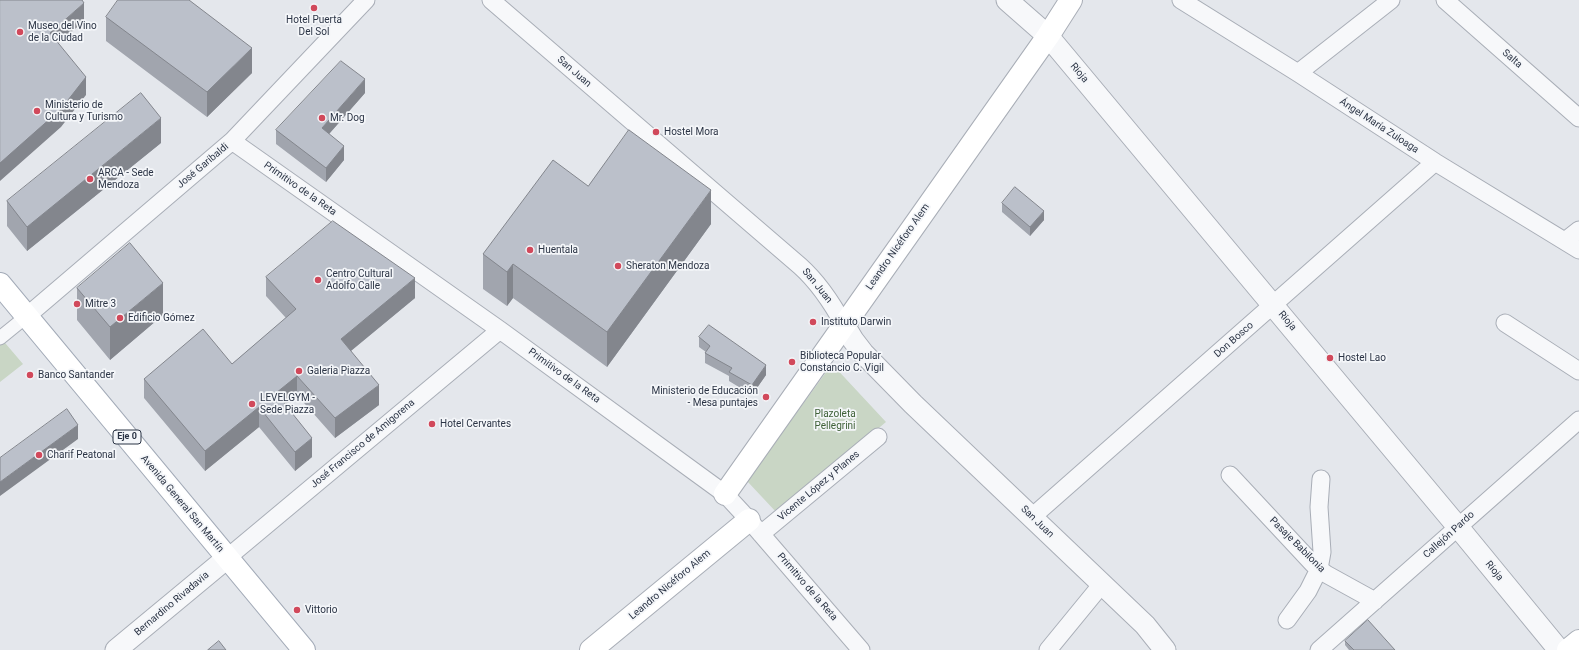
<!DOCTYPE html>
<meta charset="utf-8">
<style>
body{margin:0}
canvas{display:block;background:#e4e7ec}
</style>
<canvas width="1579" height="650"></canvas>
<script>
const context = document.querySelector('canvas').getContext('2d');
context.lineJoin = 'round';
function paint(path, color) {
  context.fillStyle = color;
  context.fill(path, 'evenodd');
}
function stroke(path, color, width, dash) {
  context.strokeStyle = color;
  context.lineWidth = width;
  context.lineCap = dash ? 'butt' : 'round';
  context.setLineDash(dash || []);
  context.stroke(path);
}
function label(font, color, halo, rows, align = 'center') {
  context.font = font + ' Roboto,sans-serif';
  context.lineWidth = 3.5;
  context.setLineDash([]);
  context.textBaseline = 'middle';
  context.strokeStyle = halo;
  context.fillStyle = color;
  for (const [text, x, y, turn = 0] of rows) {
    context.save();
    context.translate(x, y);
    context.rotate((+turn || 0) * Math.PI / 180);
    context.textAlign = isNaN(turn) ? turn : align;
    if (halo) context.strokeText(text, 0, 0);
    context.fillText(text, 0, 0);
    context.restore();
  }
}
paint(new Path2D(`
 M0,337L23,364L0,382Z
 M832,364L886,422L777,513L747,481Z`), '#c9d6c5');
const pedestrian = new Path2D(`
 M0,338L27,316`);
const minor = new Path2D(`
 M491,0L800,266C819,283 832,303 844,325
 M1181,0L1298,73L1435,162L1579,250
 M1445,0L1579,118
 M1298,73L1391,0
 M232,141L500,330L725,494L749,520L861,650
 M1565,241L1579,230
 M27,316L232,141L366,0
 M1505,323L1579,371
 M1230,475L1313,564L1326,574L1375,601
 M1032,517L1435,162
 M761,534L878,437
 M227,558L500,330
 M1287,620L1308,591L1319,569L1322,552L1319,507L1321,479
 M1048,650L1102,584
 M1319,650L1579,420`);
const tertiary = new Path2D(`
 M1007,0L1048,36L1458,527L1559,650
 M844,325L853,340L863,353L913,404L1145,625L1165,650
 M116,650L227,558`);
const secondary = new Path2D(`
 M725,494L1048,36L1071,0
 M591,650L749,520
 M1568,650L1579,641`);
const primary = new Path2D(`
 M0,284L304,650`);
stroke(pedestrian, '#a9aeb7', 15);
stroke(minor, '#a9aeb7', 19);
stroke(tertiary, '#a9aeb7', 23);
stroke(secondary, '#a9aeb7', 24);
stroke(primary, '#a3abb8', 24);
stroke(pedestrian, '#f7f8fa', 13);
stroke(minor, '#f7f8fa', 17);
stroke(tertiary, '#f7f8fa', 21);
stroke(secondary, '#fff', 22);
stroke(primary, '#fff', 22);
paint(new Path2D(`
 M106,17L252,73L207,117L106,41Z
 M365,93L329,134L344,160L326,182L276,144V130Z
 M161,143L27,251L7,226V201Z
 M588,186L711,224L607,367L513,298L507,306L483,289V254Z
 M1002,203L1044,220L1030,236L1002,212Z
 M266,277L415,298L351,351L379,405L335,438L297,395L285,405L312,457L295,471L259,427L205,471L144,398V379L232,364L286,318L266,296Z
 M77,288L163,315L110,360L77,320Z
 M699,337L766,375L752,395L729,381V376L705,363V353L706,352L699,347Z
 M1345,641L1395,650H1349L1345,645Z`), '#a1a5ae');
paint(new Path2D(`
 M84,3V21L50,51V33Z
 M252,48V73L207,117V92Z
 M86,77V95L61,127L0,181V163Z
 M365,79V93L322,142V128Z
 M161,118V143L27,251V227Z
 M344,146V160L326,182V168Z
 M711,190V224L607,367V332Z
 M1044,211V220L1030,236V227Z
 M513,264V298L507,306V272Z
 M415,278V298L341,359V339Z
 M163,283V315L110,360V327Z
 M766,365V375L752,395V385Z
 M297,376V395L276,413V393Z
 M379,385V405L335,438V418Z
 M259,407V427L205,471V451Z
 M78,425V439L0,496V482Z
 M312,438V457L295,471V452Z`), '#83868d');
const building = new Path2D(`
 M0,0H82L84,3L50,33L86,77L61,109L0,163Z
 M118,0H189L252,48L207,92L106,17Z
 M341,61L365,79L322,128L344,146L326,168L276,130Z
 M141,93L161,118L27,227L7,201Z
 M629,130L711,190L607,332L513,264L507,272L483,254L553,160L588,186Z
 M1015,187L1044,211L1030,227L1002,203Z
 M333,221L415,278L341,339L379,385L335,418L297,376L276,393L312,438L295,452L259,407L205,451L144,379L203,329L232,364L296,309L266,277Z
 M130,243L163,283L110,327L77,288Z
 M709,325L766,365L752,385L729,372L732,368L705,353L710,346L699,337Z
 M67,409L78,425L0,482V458Z
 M1368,620L1395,650H1354L1345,641Z
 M219,641L226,650H208Z`);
paint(building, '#bbc0ca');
stroke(building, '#83868d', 1);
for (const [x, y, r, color] of [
 [314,8,4,"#d1495b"],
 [20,32,4,"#d1495b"],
 [37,111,4,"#d1495b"],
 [322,118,4,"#d1495b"],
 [656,132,4,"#d1495b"],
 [90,179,4,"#d1495b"],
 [530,250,4,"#d1495b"],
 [618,266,4,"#d1495b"],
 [318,280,4,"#d1495b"],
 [77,304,4,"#d1495b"],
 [120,318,4,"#d1495b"],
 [813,322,4,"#d1495b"],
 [1330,358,4,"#d1495b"],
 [792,362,4,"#d1495b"],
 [299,371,4,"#d1495b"],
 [30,375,4,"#d1495b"],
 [766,397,4,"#d1495b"],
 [252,404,4,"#d1495b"],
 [432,424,4,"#d1495b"],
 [39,455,4,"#d1495b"],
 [297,610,4,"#d1495b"]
]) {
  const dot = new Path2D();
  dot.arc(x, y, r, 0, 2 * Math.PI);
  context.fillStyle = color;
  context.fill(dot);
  stroke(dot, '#f4f6f9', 1.5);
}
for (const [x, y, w] of [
 [127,437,28]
]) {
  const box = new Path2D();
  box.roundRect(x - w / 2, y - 7, w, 14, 3);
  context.fillStyle = '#f4f6f9';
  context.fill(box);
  stroke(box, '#2b3445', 1);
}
label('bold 9px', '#2b3445', null, [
 ["Eje 0",127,437]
]);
label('10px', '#2b3445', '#f4f6f9', [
 ["Hotel Puerta",314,20,"center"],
 ["Del Sol",314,32,"center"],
 ["Museo del Vino",28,26],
 ["de la Ciudad",28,38],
 ["Ministerio de",45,105],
 ["Cultura y Turismo",45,117],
 ["Mr. Dog",330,118],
 ["Hostel Mora",664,132],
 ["ARCA - Sede",98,173],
 ["Mendoza",98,185],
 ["Huentala",538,250],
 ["Sheraton Mendoza",626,266],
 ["Centro Cultural",326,274],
 ["Adolfo Calle",326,286],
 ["Mitre 3",85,304],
 ["Edificio Gómez",128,318],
 ["Instituto Darwin",821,322],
 ["Biblioteca Popular",800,356],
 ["Constancio C. Vigil",800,368],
 ["Hostel Lao",1338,358],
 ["Galeria Piazza",307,371],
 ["Banco Santander",38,375],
 ["Ministerio de Educación",758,391,"right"],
 ["- Mesa puntajes",758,403,"right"],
 ["LEVELGYM -",260,398],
 ["Sede Piazza",260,410],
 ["Hotel Cervantes",440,424],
 ["Charif Peatonal",47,455],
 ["Vittorio",305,610]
], 'left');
label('10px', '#2b3445', '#f4f6f9', [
 ["Salta",1512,59,41],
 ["San Juan",574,72,41],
 ["Rioja",1079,73,50],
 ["Ángel María Zuloaga",1379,126,33],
 ["José Garibaldi",203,166,-40],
 ["Primitivo de la Reta",300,189,35],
 ["Leandro Nicéforo Alem",898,247,-55],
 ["San Juan",817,286,51],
 ["Rioja",1287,321,50],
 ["Don Bosco",1234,340,-41],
 ["Primitivo de la Reta",564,376,36],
 ["José Francisco de Amigorena",363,444,-40],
 ["Vicente López y Planes",819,486,-40],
 ["Avenida General San Martín",182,504,50],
 ["San Juan",1037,522,44],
 ["Callejón Pardo",1449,535,-42],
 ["Pasaje Babilonia",1297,545,45],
 ["Rioja",1494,571,51],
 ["Leandro Nicéforo Alem",670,585,-40],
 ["Primitivo de la Reta",807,587,49],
 ["Bernardino Rivadavia",172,604,-40]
]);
label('10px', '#3f6138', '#f4f6f9', [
 ["Plazoleta",835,414],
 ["Pellegrini",835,426]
]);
</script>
